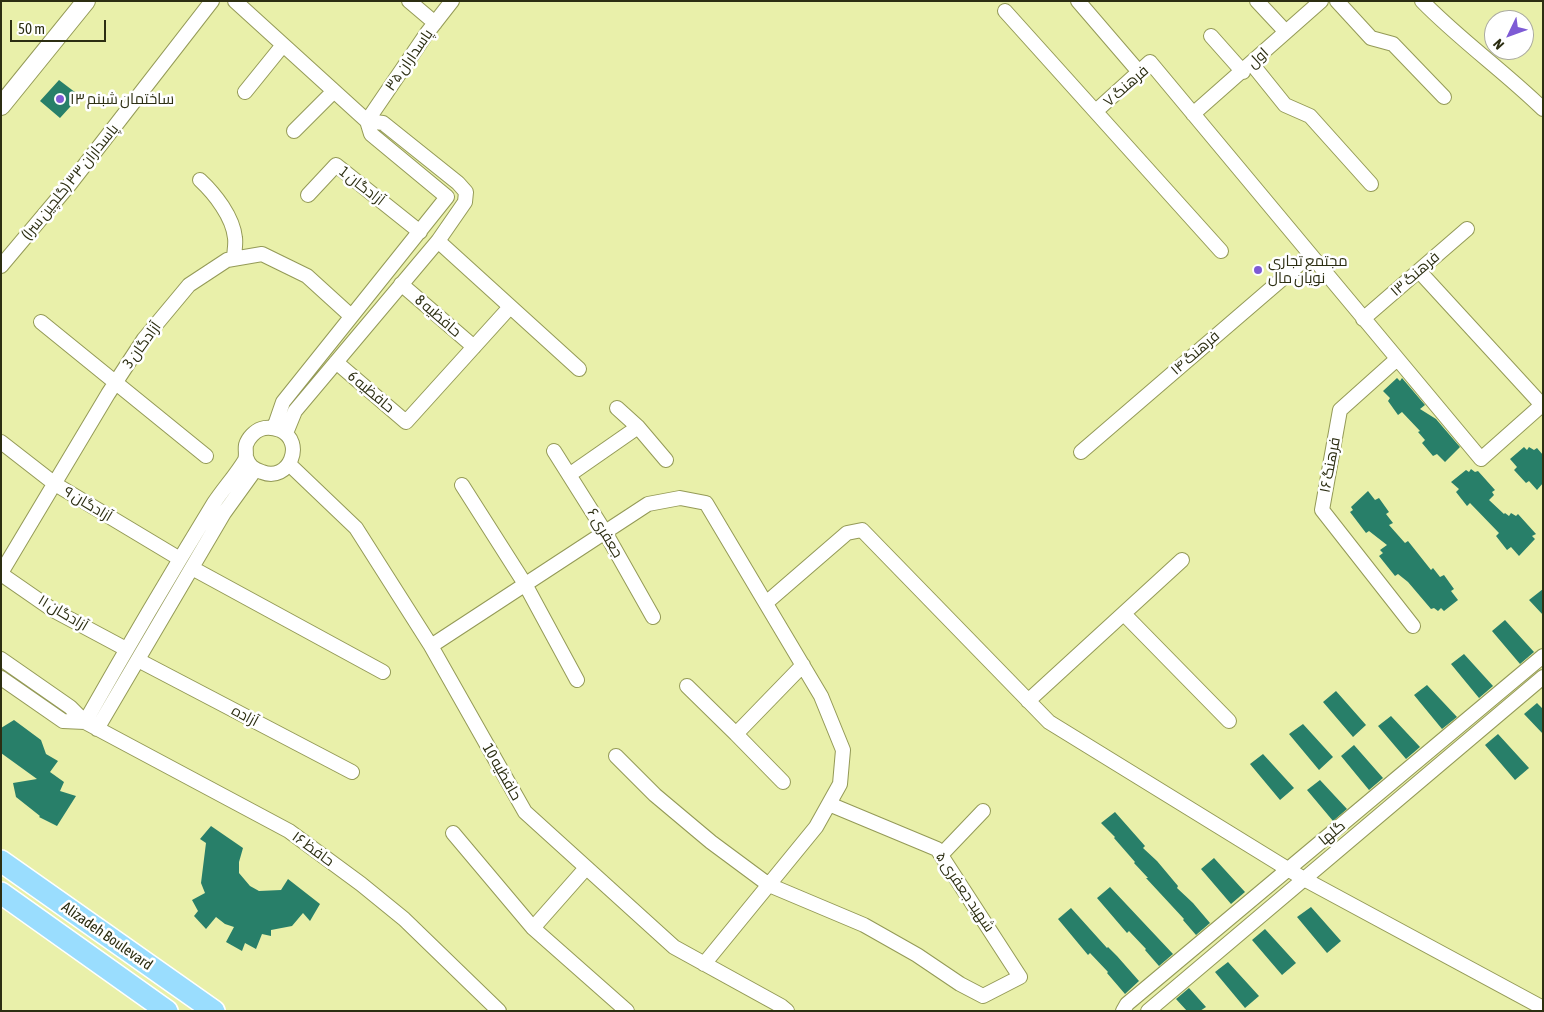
<!DOCTYPE html>
<meta charset="utf-8">
<style>
body{margin:0}
#map{position:relative;width:1544px;height:1012px;overflow:hidden;background:#e9f0aa;font-family:"Asap Condensed",sans-serif}
canvas{display:block}
.frame{position:absolute;inset:0;border:2px solid #2c2e12;pointer-events:none}
.north{position:absolute;left:1484px;top:10px;width:50px;height:50px;box-sizing:border-box;background:#fff;border:1px solid #ababa0;border-radius:50%;rotate:228deg;font-size:14px;font-weight:700;line-height:20px;text-align:center;color:#2c2e12}
.north::after{content:'';display:block;margin:auto;width:18px;height:22px;background:#7e5bd5;clip-path:polygon(50% 0,100% 100%,50% 72%,0 100%)}
.scale{position:absolute;left:10px;top:20px;width:96px;height:22px;box-sizing:border-box;border:2px solid #2c2e12;border-top:0;padding-left:6px;font-size:15px;line-height:18px;white-space:nowrap;color:#2c2e12;-webkit-text-stroke:4px #fff;paint-order:stroke}
</style>
<div id="map">
<canvas width="1544" height="1012"></canvas>
<div class="frame"></div>
<div class="north">N</div>
<div class="scale">50 m</div>
</div>
<script>
const context = document.querySelector('canvas').getContext('2d');
context.lineJoin = 'round';
function paint(path, color) {
  context.fillStyle = color;
  context.fill(path, 'evenodd');
}
function stroke(path, color, width, dash) {
  context.strokeStyle = color;
  context.lineWidth = width;
  context.lineCap = dash ? 'butt' : 'round';
  context.setLineDash(dash || []);
  context.stroke(path);
}
function label(font, color, halo, rows, align = 'center') {
  context.font = font + ' "Asap Condensed",Cairo,sans-serif';
  context.lineWidth = 5;
  context.setLineDash([]);
  context.textBaseline = 'middle';
  context.strokeStyle = halo;
  context.fillStyle = color;
  for (const [text, x, y, turn = 0] of rows) {
    context.save();
    context.translate(x, y);
    context.rotate((+turn || 0) * Math.PI / 180);
    context.textAlign = isNaN(turn) ? turn : align;
    if (halo) context.strokeText(text, 0, 0);
    context.fillText(text, 0, 0);
    context.restore();
  }
}
paint(new Path2D(`
 M59,80L80,96L60,118L40,101Z
 M1397,378L1400,381L1402,378L1425,405L1420,409L1436,419L1460,447L1445,462L1437,454L1433,456L1422,443L1425,440L1418,432L1420,431L1402,412L1398,415L1388,401L1390,398L1383,391Z
 M1524,447L1527,450L1529,447L1534,450L1537,448L1543,455V483L1537,490L1529,481L1526,483L1514,470L1517,467L1510,459Z
 M1471,469L1475,472L1478,471L1495,490L1492,492L1494,495L1489,500L1504,514L1505,513L1509,516L1511,513L1516,516L1518,514L1536,534L1532,536L1535,539L1519,556L1511,547L1507,550L1496,536L1499,533L1470,503L1467,506L1456,492L1459,489L1451,482L1466,470L1469,472Z
 M1368,491L1375,500L1379,498L1389,512L1386,514L1393,523L1389,525L1405,543L1408,541L1431,570L1433,568L1440,577L1444,575L1454,589L1451,591L1458,600L1444,611L1441,608L1438,611L1434,608L1431,609L1408,582L1398,574L1395,576L1379,556L1383,553L1380,550L1387,545L1369,531L1366,533L1350,512L1353,510L1351,507Z
 M1543,589V615L1529,600Z
 M1505,620L1534,652L1520,664L1492,631Z
 M1464,654L1493,686L1479,698L1451,664Z
 M1427,685L1457,717L1442,729L1414,695Z
 M1336,691L1366,725L1353,737L1323,702Z
 M1537,703L1543,709V734L1524,714Z
 M1391,716L1420,747L1406,759L1378,726Z
 M14,720L41,740L46,754L58,761L50,772L64,782L60,791L76,796L57,826L39,817L40,816L16,797L13,783L37,779L1,753V728Z
 M1303,724L1333,757L1319,770L1289,734Z
 M1498,734L1529,768L1515,780L1485,745Z
 M1354,745L1383,778L1369,790L1341,756Z
 M1263,754L1294,788L1280,800L1250,764Z
 M1320,780L1347,809L1333,821L1307,790Z
 M1115,812L1145,846L1143,848L1157,861L1178,886L1177,888L1193,903L1210,923L1196,935L1183,920L1184,919L1146,878H1148L1134,863L1135,862L1114,838L1115,837L1101,823Z
 M211,826L243,848L239,862V873L250,886L259,891L281,890L288,879L320,904L310,921L303,913L292,926L271,930V936L262,934L256,949L245,943L242,951L226,942L234,927L225,924L216,917L206,929L194,916L198,911L192,900L205,893L201,883L206,843L200,839Z
 M1214,858L1245,892L1231,904L1201,869Z
 M1110,887L1173,954L1159,966L1145,950L1146,949L1129,931L1127,933L1097,898Z
 M1311,907L1341,941L1327,953L1297,917Z
 M1071,908L1107,948L1108,947L1117,956L1139,981L1125,994L1107,973L1108,972L1090,953L1088,955L1058,919Z
 M1265,929L1296,963L1282,975L1252,940Z
 M1228,962L1259,996L1245,1008L1215,972Z
 M1189,988L1206,1007L1200,1011H1187L1176,999Z`), '#287f69');
const minor = new Path2D(`
 M235,1L367,121L371,134L447,197L283,402L274,428
 M409,1L435,23
 M1078,1L1139,72
 M1257,1L1285,31
 M1337,1L1371,38L1393,44L1444,97
 M1422,1C1460,40 1504,71 1543,109
 M1005,11L1221,251
 M1211,36L1243,72
 M1252,64L1285,105L1310,116L1371,184
 M245,92L283,45
 M1096,111L1150,62L1481,459L1543,404
 M1193,114L1321,1
 M367,121L427,33L452,1
 M294,131L334,91
 M200,180C215,194 233,217 235,238C236,245 234,252 234,259
 M308,195L336,165L420,232
 M438,241L579,369
 M1,266L70,184L212,1
 M1419,271L1542,405
 M401,284L474,347
 M1363,319L1467,229
 M41,322L206,456
 M1397,359L1340,410L1322,510L1413,626
 M336,362L406,422L510,307
 M617,408L638,427L666,460
 M286,433L295,411L438,241L465,202L466,192L458,183L383,123L367,121
 M1,442L55,484L180,559
 M554,451L605,532L653,617
 M1081,452L1310,255
 M246,457C249,466 253,469 262,472C289,483 306,442 280,430C274,428 267,427 261,429C255,431 248,438 246,445C245,450 247,455 245,460C236,475 224,488 214,503C170,575 127,648 85,722L289,831L361,884L404,919L499,1011
 M289,464L356,528L431,646L525,812L674,947L781,1006L787,1011
 M569,475L638,427
 M462,485L525,584L577,680
 M192,568L383,672
 M1,573L108,394L144,339L189,285L227,260L262,254L307,276L351,316
 M1,574L53,610L126,649
 M766,603L847,533L862,530L1049,722L1304,879L1543,1008
 M1124,614L1229,721
 M431,646L648,504L680,498L706,503L821,696L843,750L840,784L816,827L704,964
 M1,659L70,707L85,722L63,721L1,678
 M138,660L352,772
 M687,686L736,734L803,665
 M1028,701L1182,560
 M97,729L224,513L255,470
 M736,734L783,782
 M616,756L655,795L711,842L769,885L864,925L917,955L960,984L983,996L1020,977L937,849L829,804
 M453,833L533,928L627,1011
 M941,855L983,811
 M533,928L586,868
 M1123,1011L1127,1004L1543,656
 M1148,1011L1543,677`);
const tertiary = new Path2D(`
 M1,106L86,1`);
const primary = new Path2D(`
 M1,861L214,1011
 M1,893L167,1011`);
stroke(minor, '#949a57', 16);
stroke(tertiary, '#949a57', 20);
stroke(primary, '#fff', 24);
stroke(minor, '#fff', 14);
stroke(tertiary, '#fff', 18);
stroke(primary, '#9addfe', 21);
for (const [x, y, r, color] of [
 [60,99,5,"#7e5bd5"],
 [1258,270,5,"#7e5bd5"]
]) {
  const dot = new Path2D();
  dot.arc(x, y, r, 0, 2 * Math.PI);
  context.fillStyle = color;
  context.fill(dot);
  stroke(dot, '#fff', 2);
}
label('15px', '#2c2e12', '#fff', [
 ["اول",1258,58,-43],
 ["پاسداران ۳۵",409,60,-55],
 ["فرهنگ ۷",1126,86,-41],
 ["پاسداران ۳۳ (گلچین سرا)",70,182,-51],
 ["آزادگان 1",362,186,38],
 ["فرهنگ ۱۳",1415,274,-41],
 ["حافظیه 8",438,316,41],
 ["آزادگان 3",142,345,-54],
 ["فرهنگ ۱۴",1195,353,-41],
 ["حافظیه 6",371,392,40],
 ["فرهنگ ۱۶",1330,465,-79],
 ["آزادگان ۹",88,504,31],
 ["جعفری ۶",605,533,59],
 ["آزادگان ۱۱",63,613,31],
 ["آزاده",245,716,28],
 ["حافظیه 10",502,772,60],
 ["گلها",1332,833,-40],
 ["حافظ ۱۶",313,849,36],
 ["شهید جعفری ۵",965,892,56],
 ["Alizadeh Boulevard",107,936,35]
]);
label('15px', '#2c2e12', '#fff', [
 ["ساختمان شبنم ۱۳",70,99],
 ["مجتمع تجاری",1268,261],
 ["نویان مال",1268,278]
], 'left');
</script>
